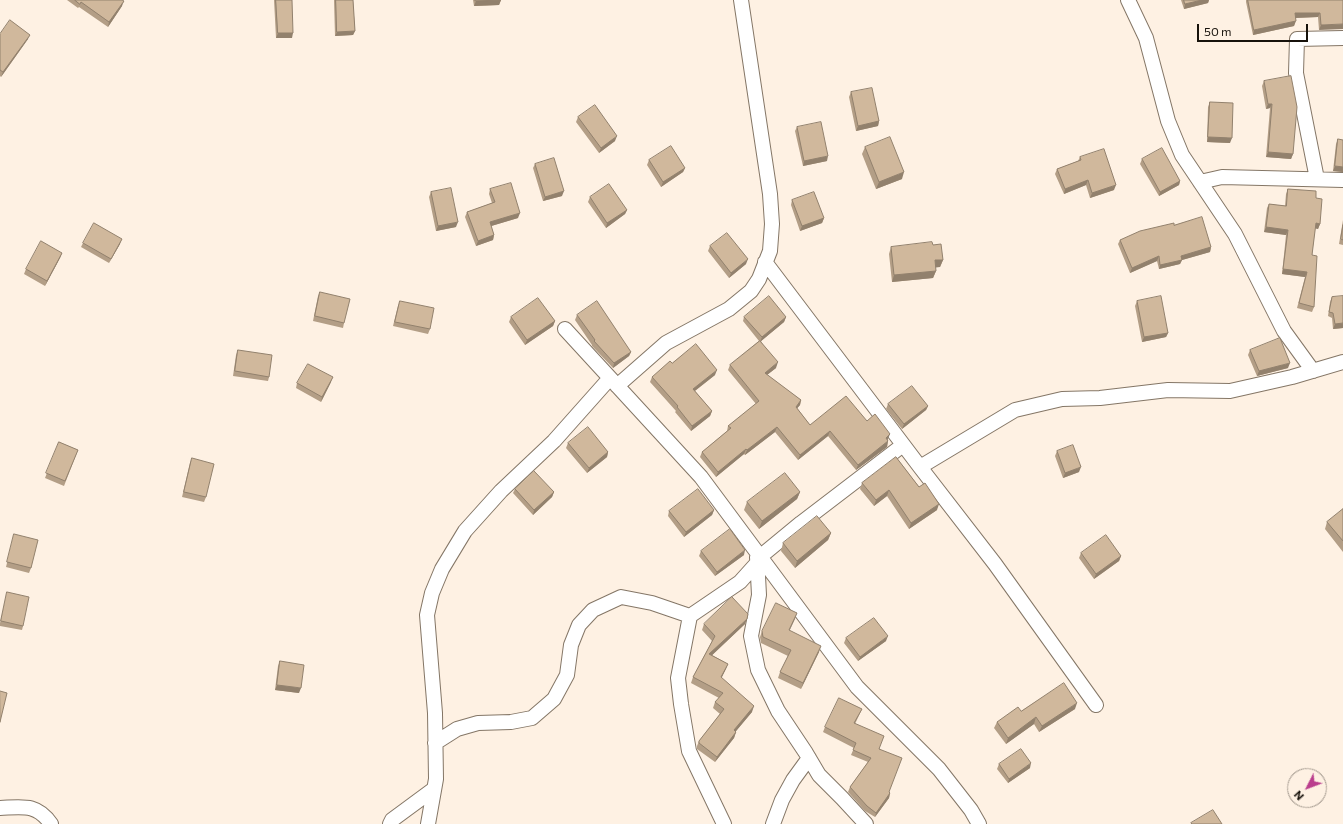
<!DOCTYPE html>
<style>
body{margin:0}
#map{position:relative;width:1343px;height:824px;overflow:hidden;background:#fef1e3;font-family:Commissioner,sans-serif}
canvas{display:block}
.north{position:absolute;left:1287px;top:768px;width:40px;height:40px;box-sizing:border-box;background:#fef1e3;border:1px solid #a2988d;border-radius:50%;rotate:228deg;font-size:11px;font-weight:700;line-height:16px;text-align:center;color:#17120b}
.north::after{content:'';display:block;margin:auto;width:14px;height:18px;background:#ba3e8d;clip-path:polygon(50% 0,100% 100%,50% 72%,0 100%)}
.scale{position:absolute;left:1197px;top:24px;width:111px;height:18px;box-sizing:border-box;border:2px solid #17120b;border-top:0;padding-left:5px;font-size:12px;line-height:14px;white-space:nowrap;color:#17120b;-webkit-text-stroke:3px #fef1e3;paint-order:stroke}
</style>
<div id="map">
<canvas width="1343" height="824"></canvas>
<div class="north">N</div>
<div class="scale">50 m</div>
</div>
<script>
const context = document.querySelector('canvas').getContext('2d');
context.lineJoin = 'round';
function stroke(path, color, width, dash) {
  context.strokeStyle = color;
  context.lineWidth = width;
  context.lineCap = dash ? 'butt' : 'round';
  context.setLineDash(dash || []);
  context.stroke(path);
}
function paint(path, color) {
  context.fillStyle = color;
  context.fill(path, 'evenodd');
}
const minor = new Path2D(`
 M1128,0L1146,38L1168,121L1182,155L1235,234L1284,331L1313,371
 M1317,179L1296,73L1297,39L1343,38
 M1200,182L1222,177L1343,180
 M765,262L920,467L995,564L1096,705
 M565,329L701,477L857,687L939,769L971,810L979,824
 M617,386L666,343L729,309L751,291L759,279L770,251L772,224L770,194L741,0
 M920,467L1015,410L1062,399L1100,398L1168,390L1230,391L1292,377L1343,362
 M761,556L801,523L903,445
 M757,557L759,595L751,636L758,670L778,711L806,753L819,775L842,798L866,824
 M690,616L678,678L681,704L689,751L724,824
 M435,743L457,729L478,723L511,722L532,718L554,699L567,675L571,645L579,625L593,610L621,597L652,603L690,616L740,582L758,562
 M0,808C22,807 37,803 51,824
 M390,824L392,820L434,789
 M428,824L436,779L435,713L427,615L432,593L442,569L465,531L501,491L554,441L610,378
 M773,824L782,800L793,780L809,758`);
stroke(minor, '#847666', 16);
stroke(minor, '#fff', 14);
paint(new Path2D(`
 M67,0H122V6L108,27L79,7L78,8Z
 M274,0H292V38H276Z
 M334,0H353L355,31L353,35L335,36Z
 M473,0H501L499,5L474,6Z
 M1181,0H1209L1208,3L1184,9Z
 M1246,0H1343L1319,30L1318,17L1296,18L1294,26L1253,35L1246,2Z
 M0,34L28,39L1,77L0,76Z
 M1264,81L1293,154L1291,159L1266,157L1270,108L1266,109L1262,86Z
 M851,92L879,121L878,126L856,131L849,97Z
 M1210,102L1230,143L1207,142L1208,107Z
 M578,117L615,141L599,153L576,122Z
 M797,127L827,161L803,166L795,131Z
 M1338,139L1343,172L1333,171L1336,144Z
 M865,147L902,179L876,189L862,154Z
 M1080,157L1114,190L1090,198L1086,185L1064,194L1055,174L1057,169L1078,161Z
 M1142,159L1180,181L1179,185L1159,196L1140,164Z
 M649,160L685,168L683,172L661,187L647,165Z
 M535,164L562,196L543,201L533,168Z
 M490,189L518,218L491,226L494,235L493,240L476,246L465,217L467,212L492,203L489,194Z
 M1288,189L1316,198L1320,224L1318,229L1315,228L1312,255L1314,307L1312,312L1297,308L1305,277L1282,274L1286,235L1264,232L1267,208L1269,204L1285,206L1286,194Z
 M431,192L456,227L436,231L429,197Z
 M590,197L627,210L625,214L606,228L588,202Z
 M792,200L824,218L822,223L800,231L791,205Z
 M1343,220V245L1339,244Z
 M1174,225L1211,247L1210,252L1182,260L1180,264L1159,269L1157,261L1130,273L1118,244L1120,240Z
 M83,243L120,244L109,263L81,247Z
 M933,245L943,260L940,267H935L936,271L933,278L892,282L889,254L891,247Z
 M710,246L746,264L729,278L708,251Z
 M62,253L60,258L45,286L24,274L26,269Z
 M320,292L344,323L343,328L313,321L318,296Z
 M1332,297L1343,328L1333,329L1332,318L1328,316L1330,302Z
 M400,301L430,329L428,334L393,326L398,306Z
 M1137,301L1168,333L1166,337L1142,342L1135,306Z
 M577,315L631,352L629,356L613,368L592,346V345L575,320Z
 M511,317L555,321L553,326L525,345L509,322Z
 M744,317H786L784,322L761,341L776,368L767,375L801,400L800,405L797,408L810,425L867,421L888,439V440L887,447L856,470L828,436L798,460L775,432L745,455L744,454L716,477L700,457L702,452L727,431L728,426L756,404L728,370L730,365L759,341L743,321Z
 M238,350L269,377L268,381L233,376L236,355Z
 M1250,350L1288,368L1257,376L1248,355Z
 M672,363L715,375L695,391L712,411L710,416L691,431L675,412L676,411L650,382L652,377Z
 M331,382L321,402L296,388L297,383Z
 M888,404L928,406L926,410L902,429L886,409Z
 M59,442L78,450L64,486L45,478Z
 M568,443L608,452L607,457L587,473L566,448Z
 M1057,451L1079,472L1063,478L1055,456Z
 M896,457L937,510L909,529L887,496L874,506L860,489L862,483Z
 M192,458L206,497L204,502L182,497L190,463Z
 M515,489L554,492L552,497L533,515L513,493Z
 M800,492L797,499L759,529L744,510L747,502Z
 M1343,509V552L1325,529L1327,522Z
 M714,510L712,515L684,537L668,516L669,511Z
 M831,533L828,540L795,568L781,551L783,543Z
 M14,534L31,568L29,573L6,567Z
 M701,551L744,555L715,576L699,556Z
 M1081,553L1121,556L1119,561L1094,579L1079,558Z
 M7,592L23,626L22,630L0,626V623L6,597Z
 M797,613L789,630L819,652L801,689L778,678L780,672L788,656L761,643L760,637L762,631Z
 M704,624H745L712,655L728,664L721,678L752,712L735,732H736L734,738L715,762L697,749V746L699,741L720,714L713,708L715,702L719,698L691,683L693,677L712,641L702,630Z
 M846,638L886,641L858,661L844,643Z
 M280,661L299,693L275,690L278,666Z
 M862,709L855,724L880,749L889,792L890,793L889,798L875,817L865,811L848,792L850,787L868,762L851,755L854,748L823,732L825,727Z
 M1075,709L1039,732L1034,724L1006,744L994,728L997,722L1021,711Z
 M999,764L1030,768L1008,783L997,769Z`), '#b39e86');
paint(new Path2D(`
 M501,0L499,5L474,6L476,1Z
 M1202,0H1209L1208,3L1184,9L1185,4Z
 M124,1L122,6L108,27L109,22Z
 M1295,13H1320L1318,17L1293,18Z
 M1296,21L1294,26L1253,35L1254,30Z
 M1343,24V29L1319,30L1321,25Z
 M355,31L353,35L335,36L337,32Z
 M278,33H293L292,38H276Z
 M30,35L28,39L1,77L3,72Z
 M1268,104H1272L1270,108L1266,109Z
 M879,121L878,126L856,131L858,126Z
 M617,136L615,141L599,153L601,148Z
 M1208,137L1232,138L1230,143L1207,142Z
 M1268,152L1293,154L1291,159L1266,157Z
 M828,156L827,161L803,166L804,161Z
 M1335,166L1343,167V172L1333,171Z
 M685,168L683,172L661,187L663,182Z
 M904,172L902,179L876,189L879,182Z
 M1088,180L1086,185L1064,194L1065,189Z
 M1180,181L1179,185L1159,196L1160,192Z
 M1116,185L1114,190L1090,198L1092,193Z
 M564,191L562,196L543,201L545,197Z
 M627,210L625,214L606,228L607,223Z
 M520,213L518,218L488,227L490,222Z
 M824,218L822,223L800,231L802,226Z
 M458,222L456,227L436,231L438,226Z
 M1316,223L1320,224L1318,229L1314,228Z
 M1266,227L1288,230L1286,235L1264,232Z
 M494,235L493,240L476,246L478,241Z
 M122,239L120,244L109,263L111,259Z
 M1211,247L1210,252L1182,260L1180,264L1159,269L1160,265L1181,256Z
 M62,253L60,258L45,286L47,281Z
 M1159,256L1157,261L1130,273L1132,268Z
 M748,259L746,264L729,278L731,273Z
 M935,260H943L940,267L932,268Z
 M1283,269L1307,272L1305,277L1282,274Z
 M936,271L933,278L892,282L894,275Z
 M786,317L784,322L760,342L762,337Z
 M555,321L553,326L525,345L527,340Z
 M1343,323V328L1333,329L1335,324Z
 M1168,333L1166,337L1142,342L1144,337Z
 M631,352L629,356L613,368L614,363Z
 M778,362L776,368L763,378L765,373Z
 M1290,363L1288,368L1257,376L1259,371Z
 M717,370L715,375L692,393L693,389Z
 M333,377L331,382L321,402L322,397Z
 M801,400L800,405L794,412L796,407Z
 M928,406L926,410L902,429L904,424Z
 M712,411L710,416L691,431L692,426Z
 M777,427L775,432L745,455L747,450Z
 M830,431L828,436L798,460L800,455Z
 M890,434L888,439L884,443L886,438Z
 M888,441L887,447L856,470L858,465Z
 M746,449L744,454L716,477L718,472Z
 M608,452L607,457L587,473L589,468Z
 M1081,467L1079,472L1063,478L1065,473Z
 M889,490L887,496L874,506L876,500Z
 M554,492L552,497L533,515L534,510Z
 M800,492L797,499L759,529L762,521Z
 M939,504L937,510L909,529L911,523Z
 M714,510L712,515L684,537L686,532Z
 M831,533L828,540L795,568L797,561Z
 M745,550L744,555L715,576L717,572Z
 M1121,556L1119,561L1094,579L1096,574Z
 M797,613L795,619L787,636L789,630Z
 M747,619L745,624L707,660L709,654Z
 M888,636L886,641L858,661L860,657Z
 M821,646L819,652L801,689L803,683Z
 M728,664L726,669L719,683L721,677Z
 M277,685L301,688L299,693L275,690Z
 M1077,703L1075,709L1039,732L1042,726Z
 M754,706L752,712L732,736L734,730Z
 M1036,717L1034,724L1006,744L1008,738Z
 M736,732L734,738L715,762L717,757Z
 M1031,763L1030,768L1008,783L1009,779Z
 M890,793L889,798L875,817L876,813Z`), '#92816d');
const building = new Path2D(`
 M75,0H122L124,1L109,22L81,2L80,4Z
 M276,0H292L293,33H278Z
 M336,0H353L355,31L337,32Z
 M475,0H501L476,1Z
 M1184,0H1202L1185,4Z
 M1248,0H1343V24L1321,25L1320,13H1295L1296,21L1254,30Z
 M10,20L30,35L3,72L0,70V34Z
 M1291,76L1297,107L1293,154L1268,152L1272,104H1268L1264,81Z
 M872,88L879,121L858,126L851,92Z
 M1210,102L1233,103L1232,138L1208,137Z
 M595,105L617,136L601,148L578,117Z
 M821,122L828,156L804,161L797,127Z
 M890,137L904,172L879,182L865,147Z
 M1338,139L1343,140V167L1335,166Z
 M671,146L685,168L663,182L649,160Z
 M1162,148L1180,181L1160,192L1142,159Z
 M1104,149L1116,185L1092,193L1088,180L1065,189L1057,169L1081,160L1080,157Z
 M554,158L564,191L545,197L535,164Z
 M511,183L520,213L490,222L494,235L478,241L467,212L495,202L490,189Z
 M609,184L627,210L607,223L590,197Z
 M451,188L458,222L438,226L431,192Z
 M1288,189L1316,191V198L1322,199L1320,224L1316,223L1312,255L1317,256L1314,307L1299,303L1307,272L1283,269L1288,230L1266,227L1269,204L1286,206Z
 M814,192L824,218L802,226L792,200Z
 M1202,217L1211,247L1181,256L1182,260L1160,265L1159,256L1132,268L1120,240L1140,231L1174,223V225Z
 M94,223L122,239L111,259L83,243Z
 M1343,225V240L1341,239Z
 M727,233L748,259L731,273L710,246Z
 M41,241L62,253L47,281L26,269Z
 M932,242L933,245L941,244L943,260H935L936,271L894,275L891,247Z
 M320,292L350,299L344,323L315,316Z
 M769,296L786,317L762,337L744,317Z
 M1161,296L1168,333L1144,337L1137,301Z
 M1343,296V323L1335,324L1333,313L1329,312L1332,297Z
 M538,298L555,321L527,340L511,317Z
 M400,301L434,308L430,329L395,322Z
 M597,301L631,352L614,363L594,341L595,340L577,315Z
 M1280,338L1290,363L1259,371L1250,350Z
 M760,341L778,362L765,373L801,400L796,407L810,425L846,396L867,421L875,414L890,434L886,438L888,441L858,465L830,431L800,455L777,427L747,450L746,449L718,472L702,452L731,428L728,426L759,401L730,365Z
 M696,344L717,370L693,389L712,411L692,426L677,407L678,406L652,377L670,361L672,363Z
 M238,350L272,355L269,377L235,371Z
 M308,364L333,377L322,397L297,383Z
 M912,386L928,406L904,424L888,404Z
 M588,427L608,452L589,468L568,443Z
 M59,442L78,450L65,481L46,473Z
 M1073,445L1081,467L1065,473L1057,451Z
 M896,457L919,487L925,483L939,504L911,523L889,490L876,500L862,483Z
 M192,458L214,464L206,497L184,492Z
 M534,471L554,492L534,510L515,489Z
 M785,473L800,492L762,521L747,502Z
 M698,489L714,510L686,532L669,511Z
 M1343,509V541L1327,522Z
 M817,516L831,533L797,561L783,543Z
 M730,529L745,550L717,572L701,551Z
 M14,534L38,540L31,568L7,562Z
 M1106,535L1121,556L1096,574L1081,553Z
 M7,592L29,597L23,626L1,621Z
 M732,597L748,614L747,619L709,654L728,664L721,677L754,706L734,730L736,732L717,757L699,743V741L724,709L715,702L723,693L693,677L715,636L704,624Z
 M776,603L797,613L789,630L821,646L803,683L780,672L791,650L763,637L762,631Z
 M874,618L888,636L860,657L846,638Z
 M280,661L304,665L301,688L277,685Z
 M1064,683L1077,703L1042,726L1036,717L1008,738L997,722L1018,707L1021,711Z
 M0,691L7,693L0,722Z
 M839,698L862,709L854,723L884,736L879,749L902,758L889,792L890,793L876,813L867,806L850,787L871,758L853,750L856,743L825,727Z
 M1021,749L1031,763L1009,779L999,764Z
 M1213,810L1222,824H1192L1191,823Z`);
paint(building, '#d0b89c');
stroke(building, '#92816d', 1);
</script>
